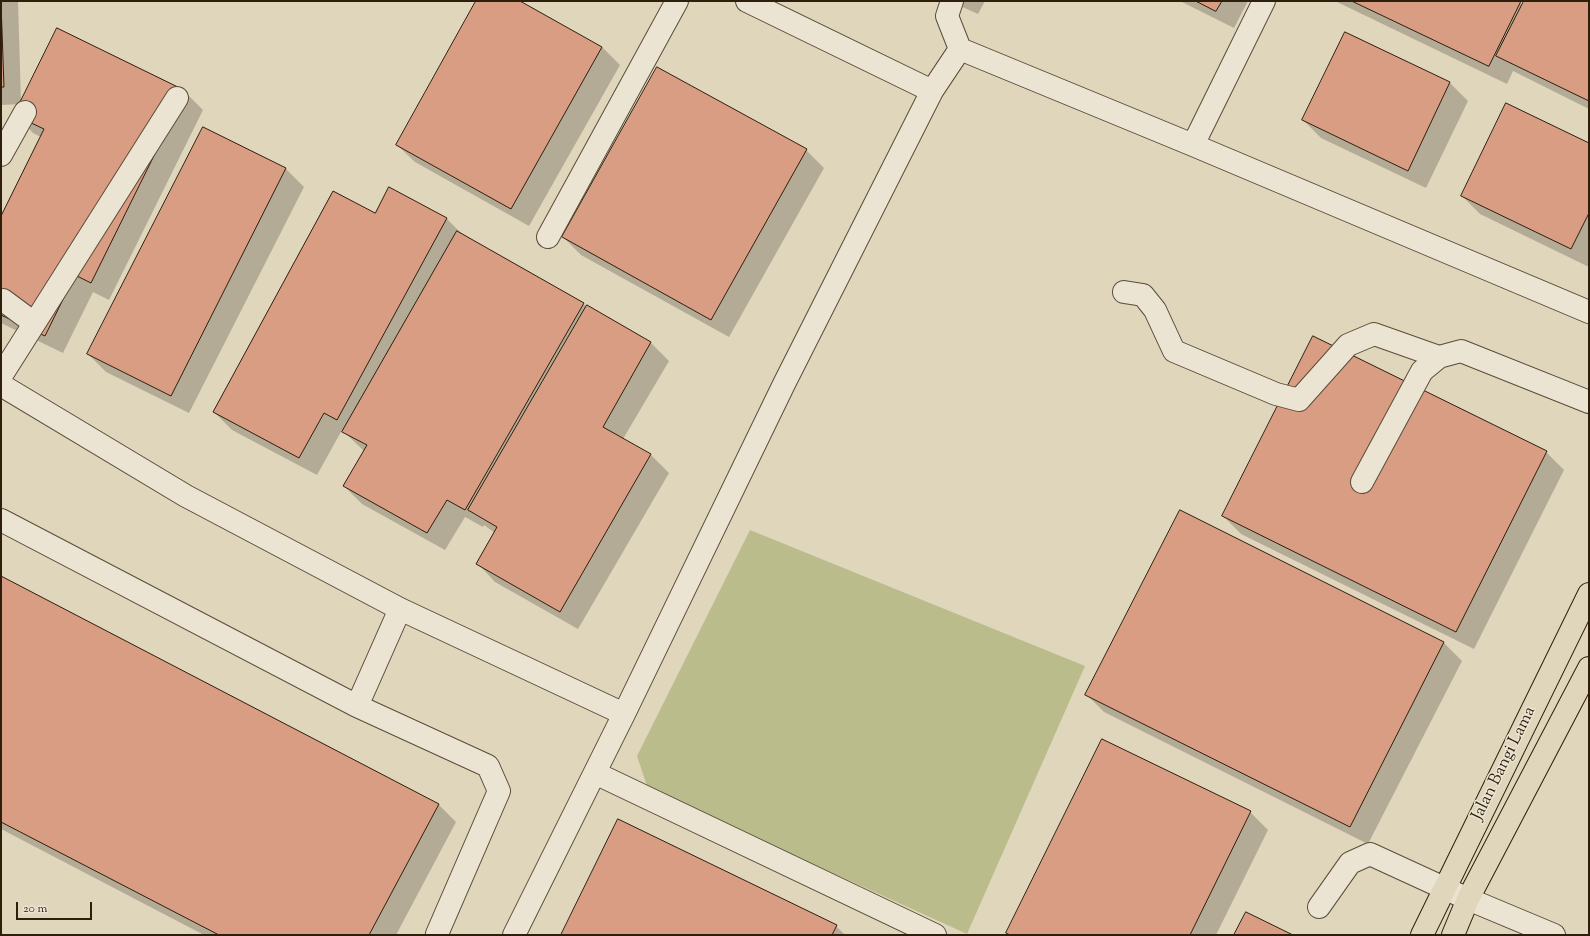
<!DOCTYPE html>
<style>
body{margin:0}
#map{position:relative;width:1590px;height:936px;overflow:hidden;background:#e0d6bc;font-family:"Sorts Mill Goudy",serif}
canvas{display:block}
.frame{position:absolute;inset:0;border:2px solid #2e1e0c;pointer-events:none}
.scale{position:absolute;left:16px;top:902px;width:76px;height:18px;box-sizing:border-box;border:2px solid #2e1e0c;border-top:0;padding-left:5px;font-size:12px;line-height:14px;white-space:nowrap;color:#2e1e0c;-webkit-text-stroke:3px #ebe4d3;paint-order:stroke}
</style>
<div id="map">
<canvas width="1590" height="936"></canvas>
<div class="frame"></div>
<div class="scale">20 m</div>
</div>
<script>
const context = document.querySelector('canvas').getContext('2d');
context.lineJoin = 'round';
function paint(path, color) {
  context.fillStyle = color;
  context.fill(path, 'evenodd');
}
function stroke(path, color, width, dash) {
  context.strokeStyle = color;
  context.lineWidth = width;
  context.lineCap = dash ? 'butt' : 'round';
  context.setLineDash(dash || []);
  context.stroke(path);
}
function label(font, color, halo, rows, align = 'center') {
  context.font = font + ' "Sorts Mill Goudy",serif';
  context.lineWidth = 3;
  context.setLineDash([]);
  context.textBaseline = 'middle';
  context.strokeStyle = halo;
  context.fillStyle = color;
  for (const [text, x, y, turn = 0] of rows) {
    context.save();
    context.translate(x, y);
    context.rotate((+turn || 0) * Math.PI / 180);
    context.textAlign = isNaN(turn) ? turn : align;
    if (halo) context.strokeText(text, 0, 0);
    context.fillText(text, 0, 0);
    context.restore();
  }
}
paint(new Path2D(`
 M750,530L1085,666L967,934L648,789L637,756Z`), '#babc8c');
paint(new Path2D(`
 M1,1H18L21,103L185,92L203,110L109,300L93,292L63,353L1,323V218L41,137L33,133L16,115L21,104L1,105Z
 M478,1H518L602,47L620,65L529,226L415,162L397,145Z
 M949,1H985L978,14Z
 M1180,1H1248L1234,28Z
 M1335,1H1518L1523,5L1525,1H1589V109L1513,71L1507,84Z
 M1345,33L1450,83L1468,101L1426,188L1321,138L1303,120Z
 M204,128L286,169L304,187L189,413L106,372L88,354Z
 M1589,145V267L1480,214L1462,196Z
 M806,150L824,168L729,337L581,255L563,237Z
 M376,215L446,218L464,236L651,343L669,361L623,439L651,455L669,473L578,629L495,582L478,564L495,533L484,525L483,527L465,517L445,550L362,504L344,486L364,451L342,430L317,475L232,430L214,412Z
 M1546,452L1564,470L1474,649L1241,534L1223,516Z
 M1180,511L1444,643L1462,661L1368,844L1104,712L1087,695Z
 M1,577L438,804L456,822L396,935H204L1,829Z
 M1250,812L1268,830L1216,935H1010L1008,933Z
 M836,926L845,935H562Z`), '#0003');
const building = new Path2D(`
 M476,1H520L602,47L511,209L396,145Z
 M1196,1H1222L1216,11Z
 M1352,1H1521L1489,66Z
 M1524,1H1589V101L1496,56Z
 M1,3L4,87H1Z
 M57,28L186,91L91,283L75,275L45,336L1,315V216L44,129L14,115Z
 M1345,32L1450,82L1408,171L1302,120Z
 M657,67L807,149L711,320L562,237Z
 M1506,103L1589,143V213L1571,249L1461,196Z
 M203,127L286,168L171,396L87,354Z
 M389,187L447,218L337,420L324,413L299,458L213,412L333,191L375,213Z
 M457,231L584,303L465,510L447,500L427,533L343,486L367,445L342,432Z
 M587,305L651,342L603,427L651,454L560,612L476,564L497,527L468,510Z
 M1313,336L1547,451L1456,632L1222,516Z
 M1180,510L1444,642L1350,827L1085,695Z
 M1,576L439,804L369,935H219L1,822Z
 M1102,739L1251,811L1190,935H1010L1006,933Z
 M618,819L837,925L832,935H561Z
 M1246,912L1293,935H1234Z`);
paint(building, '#d89d83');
stroke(building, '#2e1e0c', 1);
const minor = new Path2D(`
 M747,1L932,91
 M952,1L947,16L960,49
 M1193,145L1264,1
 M1,155L25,112
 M548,237L677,1
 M1124,292L1143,295L1155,310L1174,351L1276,394L1299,400L1348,345L1374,334L1439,357
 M3,300L34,323
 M1,376L177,98
 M1,385L186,496L400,609L624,714
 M1362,482L1422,371L1439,357L1461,351L1589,402
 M1,520L357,706L400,609
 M357,706L488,766L499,791L437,934
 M595,773L935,935
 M1319,907L1350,863L1370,854L1468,899L1554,935
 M514,935L624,714L784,384L932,91L960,49L1193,145L1589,312`);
const major = new Path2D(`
 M1422,935L1589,594
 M1453,935L1468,899L1589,668`);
stroke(minor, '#5a4c38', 24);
stroke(major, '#2e1e0c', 24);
stroke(minor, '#ebe4d3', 22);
stroke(major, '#e0d6bc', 22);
label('17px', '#2e1e0c', '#ebe4d3', [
 ["Jalan Bangi Lama",1505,764,-64]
]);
</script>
